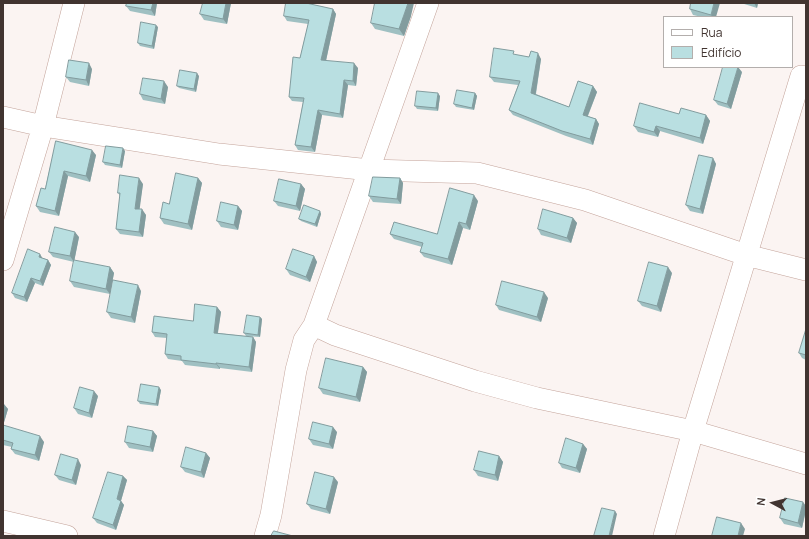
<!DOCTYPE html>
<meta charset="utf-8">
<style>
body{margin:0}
#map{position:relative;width:809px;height:539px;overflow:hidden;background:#fbf4f2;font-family:Manrope,sans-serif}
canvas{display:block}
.frame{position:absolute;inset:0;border:4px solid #413430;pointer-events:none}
.legend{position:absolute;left:663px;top:16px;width:130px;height:52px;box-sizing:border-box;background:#fff;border:1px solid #b3aeac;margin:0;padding:5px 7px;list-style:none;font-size:12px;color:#413430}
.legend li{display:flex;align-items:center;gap:8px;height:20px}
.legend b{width:20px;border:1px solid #b3aeac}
.north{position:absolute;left:753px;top:483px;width:40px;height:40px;-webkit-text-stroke:3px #fff;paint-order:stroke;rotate:277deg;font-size:11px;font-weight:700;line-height:16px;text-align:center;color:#413430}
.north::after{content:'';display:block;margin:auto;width:14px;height:18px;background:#413430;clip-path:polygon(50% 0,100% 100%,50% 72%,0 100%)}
</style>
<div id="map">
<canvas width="809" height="539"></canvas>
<div class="frame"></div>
<ul class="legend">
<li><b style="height:5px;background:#fff"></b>Rua</li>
<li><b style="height:11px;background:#b9dfe1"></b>Edifício</li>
</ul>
<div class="north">N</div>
</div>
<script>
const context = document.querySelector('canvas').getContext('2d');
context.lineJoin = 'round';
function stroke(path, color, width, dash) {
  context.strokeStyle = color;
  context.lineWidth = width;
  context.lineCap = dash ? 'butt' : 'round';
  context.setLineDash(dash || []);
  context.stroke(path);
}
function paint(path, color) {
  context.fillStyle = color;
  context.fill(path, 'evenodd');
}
const minor = new Path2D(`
 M3,117L43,126L219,154L370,170L477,173L585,200L746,255L806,270
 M3,260L43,126L74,3
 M314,325L428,3
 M3,521L67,536
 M265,536L271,515L296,370L304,340L314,325L335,335L475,381L537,398L693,431L806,464
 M664,536L693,431L801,76L806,77`);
stroke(minor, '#c4a49b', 22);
stroke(minor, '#fff', 21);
paint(new Path2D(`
 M127,3H157L155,16L130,11L126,6Z
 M231,3L227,24L204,20L200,14Z
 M691,3L716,17H702L693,15L690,9Z
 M741,3H758L757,8Z
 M309,4L333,9L336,14L326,61L358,68L356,86L348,85L343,118L322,115L315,152L298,150L295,145L303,102L292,101L289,97L300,58L308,24L287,21L284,16Z
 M411,16L404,36L375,29L371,23Z
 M158,27L154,49L140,46L138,43Z
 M517,55L541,59L536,94L569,107L593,86L597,92L588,116L596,119L599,124L593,145L566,136L513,115L509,110L518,85L494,82L490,77Z
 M92,69L89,86L70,82L66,77Z
 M742,72L731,109L718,105L714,100Z
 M199,76L196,92L179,88L177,86Z
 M168,87L165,104L143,100L140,94Z
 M475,93L477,96L474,110L456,107L454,104Z
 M440,96L438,111L417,109L415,106Z
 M679,114L706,115L710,121L703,144L660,131L658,137L638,132L634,126Z
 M56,141L96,155L90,182L68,176L59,216L40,212L36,206L45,189Z
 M125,151L122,168L105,165L103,162Z
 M713,158L716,164L703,214L690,211L686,205Z
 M198,178L202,183L192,230L164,224L160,218L169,204Z
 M400,178L403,183L401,204L373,202L369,196Z
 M143,184L139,209L146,215L143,237L120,234L116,229L120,196L118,193Z
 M301,184L305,189L300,211L278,206L274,201Z
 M478,201L470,230L463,228L452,265L424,257L420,252L422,247L394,239L390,234H437Z
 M238,206L242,211L238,230L221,227L217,221Z
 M320,211L321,214L317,227L301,221L299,219Z
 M573,218L577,223L571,243L541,235L538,229Z
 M79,237L74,262L53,257L49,252Z
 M314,256L317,262L310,282L290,275L286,269Z
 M43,258L48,260L51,265L43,286L35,283L27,302L15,298L12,293Z
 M110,267L114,273L110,294L74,287L70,281Z
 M672,273L661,312L642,306L638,301Z
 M141,291L135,323L111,318L107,312Z
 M548,298L541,322L499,310L496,305Z
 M217,307L221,312L218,333L253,337L256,342L252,372L220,368V369L185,365L182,361L168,359L165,354L167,338L155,337L152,332L193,321Z
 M260,317L262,319L260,337L246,336L244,333Z
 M806,329V360L802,358L799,353Z
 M363,367L367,372L360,402L323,394L319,388Z
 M161,390L158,406L140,404L138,401Z
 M98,396L92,418L78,414L74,408Z
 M3,404L8,409L3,425L44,442L39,461L15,454L11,449L12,447L3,445Z
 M153,431L157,436L153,452L129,448L125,442Z
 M337,432L333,449L313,445L309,439Z
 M583,444L587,449L580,473L562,468L559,463Z
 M206,453L210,458L204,478L185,472L181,467Z
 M499,456L503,462L498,481L478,476L474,470Z
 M81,465L76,485L59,480L55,475Z
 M123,476L127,480L121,501L124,505L116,530L97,523L93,518Z
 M338,482L330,514L311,509L307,504Z
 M806,506V510L802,528L784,524L780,518Z`), '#9fc0c2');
paint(new Path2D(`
 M153,3H157L155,16L151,10Z
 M226,3H231L227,24L223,19Z
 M408,3H414L411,16L404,36L399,29Z
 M714,3H720L716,17H712L711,15Z
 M754,3H758L757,8Z
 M333,9L336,14L325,65L321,60Z
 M156,25L158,27L154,49L152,46Z
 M538,53L541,59L535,98L531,93Z
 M89,63L92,69L89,86L86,80Z
 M354,63L358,68L356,86L353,81Z
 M738,67L742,72L731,109L727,104Z
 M197,73L199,76L196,92L194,89Z
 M344,80L348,85L343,118L340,114Z
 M164,81L168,87L165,104L161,99Z
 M593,86L597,92L586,120L583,115Z
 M438,93L440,96L438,111L436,108Z
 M475,93L477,96L474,110L472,108Z
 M318,110L322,115L315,152L311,147Z
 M706,115L710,121L703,144L700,138Z
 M596,119L599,124L593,145L590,139Z
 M656,126L660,131L658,137L654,132Z
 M123,148L125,151L122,168L120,165Z
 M92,150L96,155L90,182L86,176Z
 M713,158L716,164L703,214L700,209Z
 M64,171L68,176L59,216L55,211Z
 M139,178L143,184L139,214L135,209Z
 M198,178L202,183L192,230L188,224Z
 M400,178L403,183L401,204L397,199Z
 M301,184L305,189L300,211L296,206Z
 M474,195L478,201L470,230L466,224Z
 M238,206L242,211L238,230L234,225Z
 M142,209L146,215L143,237L139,232Z
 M320,211L321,214L317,227L315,224Z
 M573,218L577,223L571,243L567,238Z
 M459,222L463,228L452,265L448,259Z
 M75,232L79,237L74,262L70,256Z
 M40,254L43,259L39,257Z
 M314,256L317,262L310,282L306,277Z
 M48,260L51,265L43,286L40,281Z
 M110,267L114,273L110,294L106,289Z
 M668,267L672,273L661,312L657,306Z
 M31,278L35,283L27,302L24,297Z
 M138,285L141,291L135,323L131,317Z
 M544,292L548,298L541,322L537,317Z
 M217,307L221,312L217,337L214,333Z
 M260,317L262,319L260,337L258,335Z
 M253,337L256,342L252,372L249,367Z
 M216,363L220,368V369L216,364Z
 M363,367L367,372L360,402L356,397Z
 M159,387L161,390L158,406L156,404Z
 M94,391L98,396L92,418L89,413Z
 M4,404L8,409L3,426V407Z
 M333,427L337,432L333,449L329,444Z
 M153,431L157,436L153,452L150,447Z
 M40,436L44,442L39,461L35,455Z
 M583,444L587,449L580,473L576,468Z
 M206,453L210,458L204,478L201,472Z
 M499,456L503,462L498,481L495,475Z
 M78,459L81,465L76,485L72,480Z
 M123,476L127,480L120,504L117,499Z
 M334,477L338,482L330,514L326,509Z
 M121,501L124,505L116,530L113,525Z
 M803,502L806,506V510L802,528L798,523Z
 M615,511L617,514L612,536H609Z
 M741,523L745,529L743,536H738Z`), '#829c9e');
const building = new Path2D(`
 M127,3H153L151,10L126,6Z
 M203,3H226L223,19L200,14Z
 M286,3H306L333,9L321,60L354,63L353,81L344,80L340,114L318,110L311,147L295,145L304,98L289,97L293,57L300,58L309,20L284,16Z
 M375,3H408L406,9L399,29L371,23Z
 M691,3H714L711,15L690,9Z
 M141,22L156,25L152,46L138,43Z
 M494,48L514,51L513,54L529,57L531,51L538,53L531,93L569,107L578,81L593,86L583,115L596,119L590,139L562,131L509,110L520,81L490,77Z
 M69,60L89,63L86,80L66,77Z
 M723,67H738L727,104L714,100Z
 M180,70L197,73L194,89L177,86Z
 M143,78L164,81L161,99L140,94Z
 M457,90L475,93L472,108L454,104Z
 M417,91L438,93L436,108L415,106Z
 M640,103L679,114L681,108L706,115L700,138L656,126L654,132L634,126Z
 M56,141L92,150L86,176L64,171L55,211L36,206L41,188L45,189Z
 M106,146L123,148L120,165L103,162Z
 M699,155L713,158L700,209L686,205Z
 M176,173L198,178L188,224L160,218L163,202L169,204Z
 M120,175L139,178L135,209H142L139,232L116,229L120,193H118Z
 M373,177L400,178L397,199L369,196Z
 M279,179L301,184L296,206L274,201Z
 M450,188L474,195L466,224L459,222L448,259L420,252L423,243L390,234L394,222L437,234Z
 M221,202L238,206L234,225L217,221Z
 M304,205L320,211L315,224L299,219Z
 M543,209L573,218L567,238L538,229Z
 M55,227L75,232L70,256L49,252Z
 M28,249L40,254L39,257L48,260L40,281L31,278L24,297L12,293Z
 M293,249L314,256L306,277L286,269Z
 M74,260L110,267L106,289L70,281Z
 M649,262L668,267L657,306L638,301Z
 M113,280L138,285L131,317L107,312Z
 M502,281L544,292L537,317L496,305Z
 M195,304L217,307L214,333L253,337L249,367L216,363V364L181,360V356L165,354L167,334L152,332L154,316L193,321Z
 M247,315L260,317L258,335L244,333Z
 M806,329V355L799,353Z
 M326,358L363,367L356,397L319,388Z
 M141,384L159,387L156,404L138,401Z
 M80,387L94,391L89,413L74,408Z
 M313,422L333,427L329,444L309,439Z
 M3,425L40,436L35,455L11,449L13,443L3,440Z
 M128,426L153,431L150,447L125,442Z
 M566,438L583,444L576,468L559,463Z
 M186,447L206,453L201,472L181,467Z
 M479,451L499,456L495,475L474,470Z
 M61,454L78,459L72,480L55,475Z
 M108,472L123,476L117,499L121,501L113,525L93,518Z
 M315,472L334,477L326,509L307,504Z
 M785,498L803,502L798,523L780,518Z
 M602,508L615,511L609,536H594Z
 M717,517L741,523L738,536H712Z
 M274,531L293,536H271Z`);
paint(building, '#b9dfe1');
stroke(building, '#829c9e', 1);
</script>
